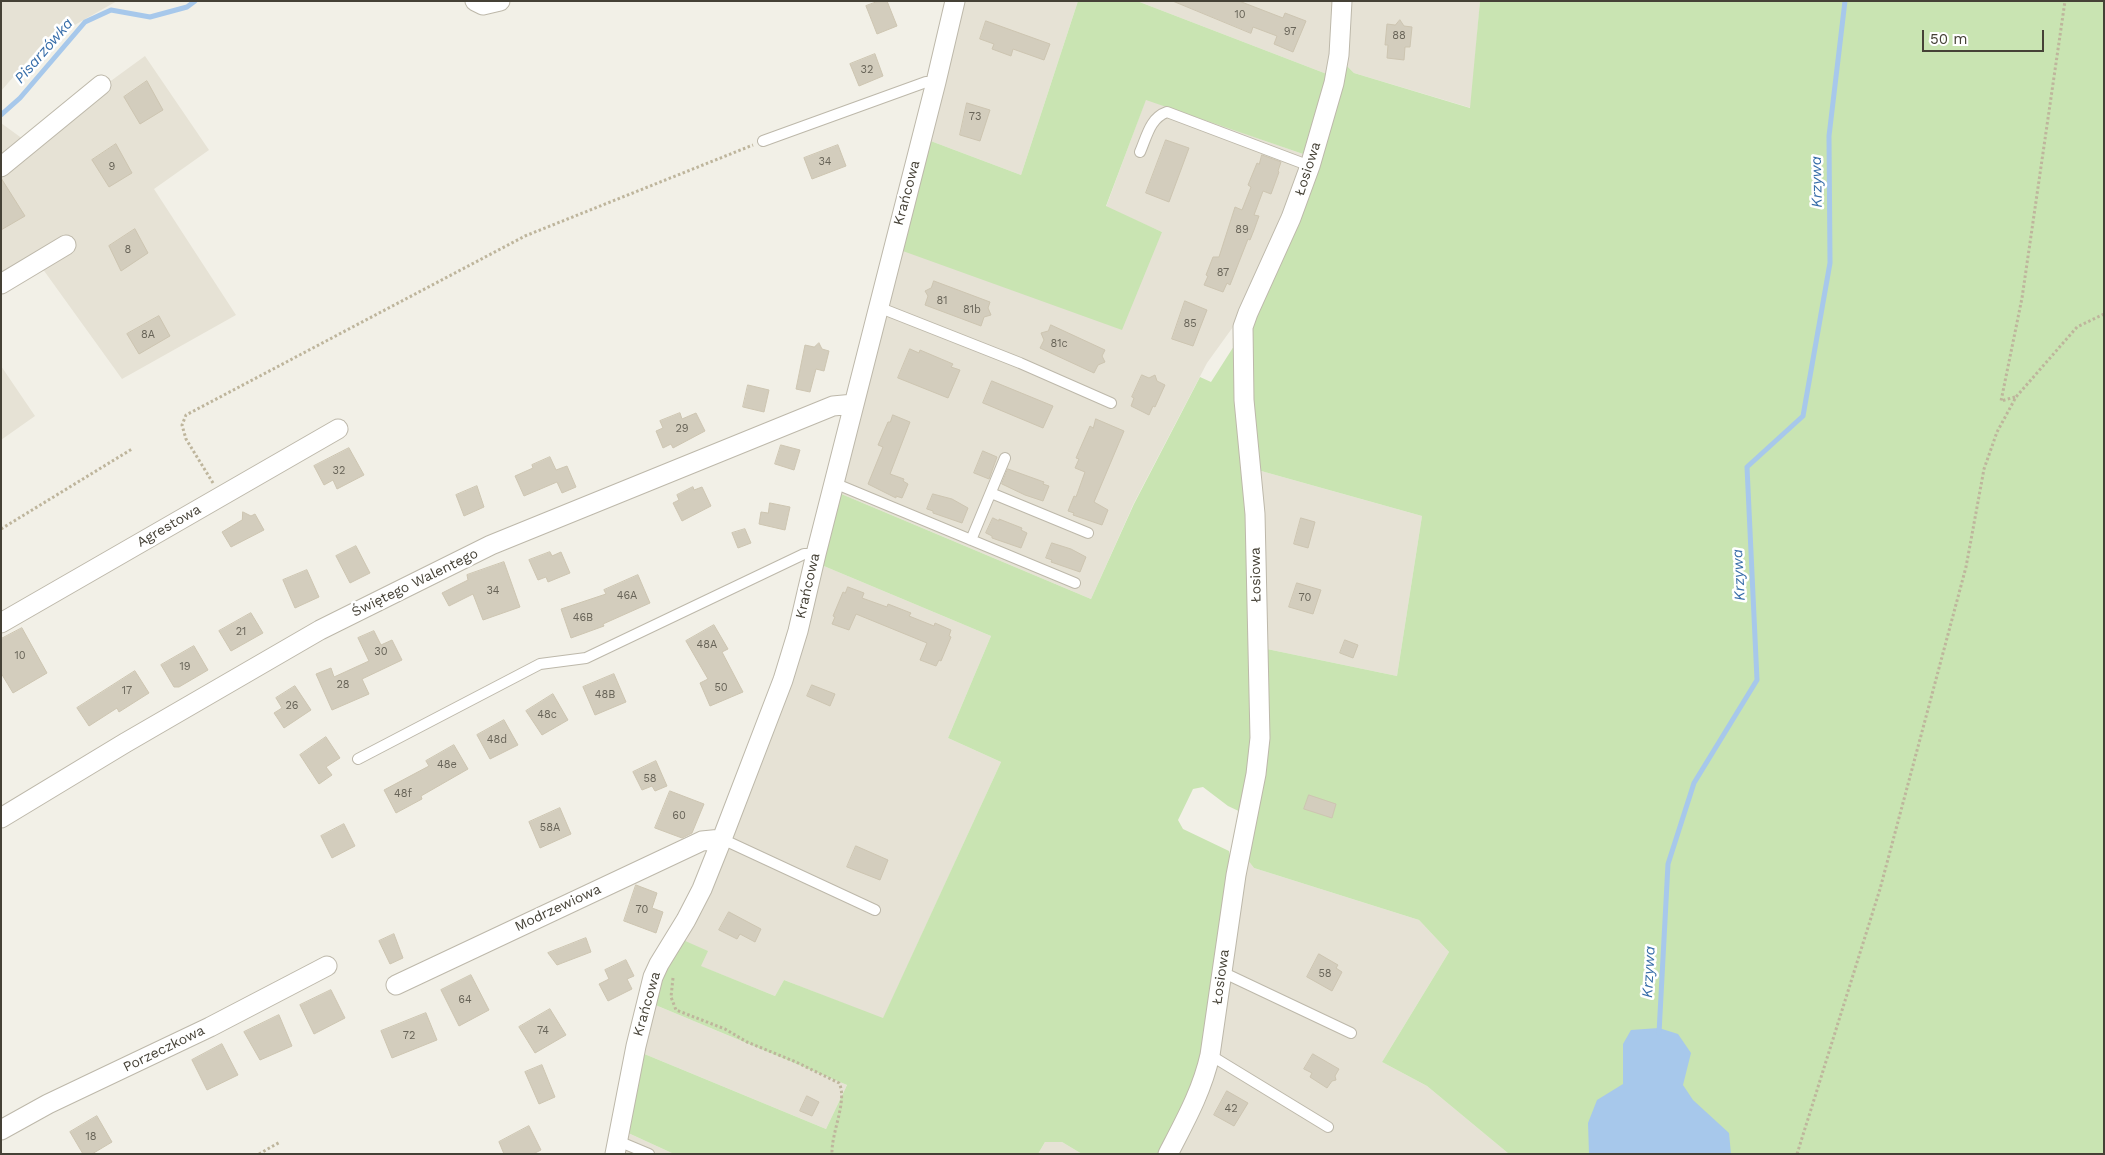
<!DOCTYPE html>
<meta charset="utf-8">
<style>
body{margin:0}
#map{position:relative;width:2105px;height:1155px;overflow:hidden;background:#f2f0e7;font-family:"Work Sans",sans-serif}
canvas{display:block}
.frame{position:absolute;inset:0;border:2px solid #454136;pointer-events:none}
.scale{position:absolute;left:1922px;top:30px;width:122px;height:22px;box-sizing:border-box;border:2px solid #454136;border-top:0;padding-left:6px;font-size:15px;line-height:18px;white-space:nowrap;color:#454136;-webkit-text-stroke:4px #fff;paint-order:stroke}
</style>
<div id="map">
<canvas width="2105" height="1155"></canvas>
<div class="frame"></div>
<div class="scale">50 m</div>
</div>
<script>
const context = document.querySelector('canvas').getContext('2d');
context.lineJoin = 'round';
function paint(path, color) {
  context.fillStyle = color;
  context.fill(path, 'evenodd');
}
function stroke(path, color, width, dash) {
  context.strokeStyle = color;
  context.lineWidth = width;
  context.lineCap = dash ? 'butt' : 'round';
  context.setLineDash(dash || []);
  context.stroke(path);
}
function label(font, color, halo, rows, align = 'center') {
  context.font = font + ' "Work Sans",sans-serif';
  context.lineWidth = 5;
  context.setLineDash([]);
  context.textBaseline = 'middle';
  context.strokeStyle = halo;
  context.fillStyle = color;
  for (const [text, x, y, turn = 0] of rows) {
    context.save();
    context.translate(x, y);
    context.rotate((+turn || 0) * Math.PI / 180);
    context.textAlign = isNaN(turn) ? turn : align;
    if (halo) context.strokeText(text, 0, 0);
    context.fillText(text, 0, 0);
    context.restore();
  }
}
paint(new Path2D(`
 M1,1H117L43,43L1,91Z
 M962,1H1078L1021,175L928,140Z
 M1137,1H1337L1332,76Z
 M1347,1H1480L1471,108L1354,73L1345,64Z
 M145,56L209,150L154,189L236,315L122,379L37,261L1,282V123L27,142Z
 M1146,99L1306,155L1286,215L1238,320L1207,363L1134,503L1091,599L839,493L900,250L1162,232L1106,207Z
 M1,366L35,416L1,440Z
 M1254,469L1422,516L1397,676L1262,648Z
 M819,564L991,636L948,738L1001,762L883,1019L784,980L775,996L700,966L683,940Z
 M1243,854L1254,868L1419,920L1449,952L1382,1062L1427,1086L1509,1154H1173Z
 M653,1004L847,1085L826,1129L642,1053Z
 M626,1132L674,1154H623Z
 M1045,1142H1062L1082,1154H1038Z`), '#e6e2d5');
paint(new Path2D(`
 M1078,1H1137L1332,76L1306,155L1146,100L1106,206L1162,232L1122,330L900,250L928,140L1021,175Z
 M1480,1H2104V1154H1509L1427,1086L1382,1062L1449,952L1419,920L1254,868L1243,854L1262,648L1397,676L1422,516L1254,469L1249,332L1345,64L1354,73L1470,108Z
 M1234,346L1239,349L1256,679L1245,814L1228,806L1203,787L1193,789L1178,820L1183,829L1229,851L1233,873L1204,1056L1162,1154H1082L1062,1142H1045L1038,1154H674L626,1132L642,1053L826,1129L847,1085L653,1004L658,985L683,940L708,951L701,966L775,996L784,980L883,1018L1001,762L948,738L991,636L819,564L839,493L1091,599L1134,504L1200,377L1211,382Z`), '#c9e4b2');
paint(new Path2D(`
 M1659,1028L1678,1034L1691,1053L1683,1085L1693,1100L1729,1133L1731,1154H1589L1588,1123L1597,1100L1623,1084V1044L1631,1030Z`), '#a7c8eb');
stroke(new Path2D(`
 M1,115L20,98L85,22L111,10L150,17L187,7L195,1
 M1659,1033L1668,864L1694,783L1757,680L1747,467L1803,416L1830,263L1829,136L1845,1`), '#a7c8eb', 5);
const building = new Path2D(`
 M879,1H887L897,26L877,34L866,6Z
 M1173,1H1239L1283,18L1285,13L1306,21L1293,52L1274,44L1277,36L1253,27L1251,33Z
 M1400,20L1404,26L1412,27L1410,47H1405L1404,60L1387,58L1388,45H1385L1387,24L1395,25Z
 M986,21L1050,44L1044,60L1013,49L1011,56L992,49L994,44L980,39Z
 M875,54L883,76L859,86L850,64Z
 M147,81L163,110L140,124L124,97Z
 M967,103L990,110L980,141L960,135Z
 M1166,140L1189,148L1169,202L1146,193Z
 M116,144L132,173L109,187L92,160Z
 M838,145L846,166L812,179L804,158Z
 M1262,155L1281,162L1278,171L1279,172L1271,194L1263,191L1254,215L1259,216L1254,230L1250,240L1248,239L1230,285L1227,283L1223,292L1204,285L1208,276L1206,275L1213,257H1219L1235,207L1242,210L1251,187L1248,185L1257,163L1259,164Z
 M1,178L25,216L1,230Z
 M135,229L148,253L121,271L109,246Z
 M934,281L990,302L988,308L991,315L984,317L981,326L925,305L928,296L925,291L931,288Z
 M1185,301L1207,310L1193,346L1172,339Z
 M159,316L170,336L139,354L127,334Z
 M1051,325L1105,350L1102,356L1105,362L1098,365L1094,373L1040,348L1044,340L1041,333L1048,331Z
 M819,343L822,349L829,351L824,371L816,369L810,392L796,389L805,345L814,347Z
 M910,349L919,353L920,350L953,364L951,367L960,370L948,398L898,378Z
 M1142,375L1149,378L1155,375L1157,381L1165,385L1155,407L1153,406L1149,415L1131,406L1134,398L1132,397Z
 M992,381L1053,406L1043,428L983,403Z
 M748,385L769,390L764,412L743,407Z
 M680,413L682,419L696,413L705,431L673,448L671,444L663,448L656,431L663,428L660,421Z
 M893,415L910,422L890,474L904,479L903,481L908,484L902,498L896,496V498L868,484L883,447L878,445L888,422H890Z
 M1096,419L1124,431L1094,502L1108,510L1102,525L1073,515L1074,513L1068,511L1074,496L1076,497L1085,472L1075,468L1079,459L1076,458L1090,426L1093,428Z
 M781,445L800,450L794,470L775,464Z
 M349,448L364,475L337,489L333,480L324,485L314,466Z
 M983,451L997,457L989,479L974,473Z
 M550,457L556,470L567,466L576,487L562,493L557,482L524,496L515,476L533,468L532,465Z
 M1008,469L1044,482L1043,484L1049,486L1043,501L1025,495L1002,484Z
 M477,486L484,507L464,516L456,495Z
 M693,487L694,490L702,487L711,506L682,521L673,503L679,500L677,495Z
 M933,494L952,499L968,508L962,523L933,513V511L927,509Z
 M770,503L790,507L785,530L759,524L761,512L768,513Z
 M243,512L251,516L255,514L264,530L231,547L222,532L242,520Z
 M993,518L999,521V519L1022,528L1021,530L1027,533L1021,548L992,538V536L986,533Z
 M1301,518L1315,522L1308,548L1294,544Z
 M745,529L751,543L738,548L732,533Z
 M1052,543L1071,549L1086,557L1080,572L1051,562L1052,560L1046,558Z
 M356,546L370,573L350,583L336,556Z
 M550,552L552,556L561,552L570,573L548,582L546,577L538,580L529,560Z
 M504,562L520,607L483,620L473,594L449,606L442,593L468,580L467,575Z
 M307,570L319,597L295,608L283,580Z
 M638,575L650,603L603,624L604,626L571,638L561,609L606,594L604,590Z
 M1297,583L1321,590L1313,614L1289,607Z
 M848,587L864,593L862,598L887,607L888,604L911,613L909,616L934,626L935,623L951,630L949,636L951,637L941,661L939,660L936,666L920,660L927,643L856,614L849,630L832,624L835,617L833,616L843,592L845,593Z
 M251,613L263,633L231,651L219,631Z
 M714,625L728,649L722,652L743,692L710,706L700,683L708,679L686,641Z
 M22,628L47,673L13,693L1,673V639Z
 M374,631L381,645L392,640L402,660L362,679L369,694L332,710L316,674L331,668L334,677L369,661L358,638Z
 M1345,640L1358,645L1353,658L1340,653Z
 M194,646L208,670L179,687H174L161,665Z
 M135,671L149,693L119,712L117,708L89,726L77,708Z
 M614,674L626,702L595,715L583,687Z
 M812,685L835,694L830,706L807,696Z
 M295,686L311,710L284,728L274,713L282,708L276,698Z
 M553,694L568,720L542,735L526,711Z
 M504,720L518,745L490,759L477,735Z
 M326,737L340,758L326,767L332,775L319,784L300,755Z
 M454,745L468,769L421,796L422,799L396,813L384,790L429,766L426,761Z
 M656,761L667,786L655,791L652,786L642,790L633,772Z
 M670,791L704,804L692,833L682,838L655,828Z
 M1309,795L1336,804L1332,818L1304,809Z
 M560,808L571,834L540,848L529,822Z
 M344,824L355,846L332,858L321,836Z
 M856,846L888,860L880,880L847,867Z
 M636,885L657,893L652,908L663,912L656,933L624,921Z
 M729,912L761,929L755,942L740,934L737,939L719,930Z
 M394,934L403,958L390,964L379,941Z
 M586,938L591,952L557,965L548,953Z
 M1319,954L1338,965L1336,968L1342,972L1332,991L1307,977Z
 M626,960L634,976L627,979L632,989L608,1001L599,984L609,979L605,970Z
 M471,975L489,1010L459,1026L441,990Z
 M331,990L345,1018L314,1034L300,1005Z
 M550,1009L566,1035L535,1053L519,1027Z
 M426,1013L437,1040L392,1058L381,1031Z
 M279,1015L292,1046L260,1060L244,1032Z
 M222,1044L238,1075L207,1090L192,1060Z
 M1313,1054L1339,1069L1335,1076L1336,1080L1332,1081L1327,1088L1310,1077L1312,1073L1304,1069Z
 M542,1065L555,1097L539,1104L525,1072Z
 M1227,1091L1248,1103L1234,1126L1214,1115Z
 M807,1096L819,1102L812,1116L800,1111Z
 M97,1116L112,1142L92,1154H83L70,1132Z
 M529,1126L541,1150L533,1154H504L499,1142Z`);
paint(building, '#d3cdbd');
stroke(building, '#cdc5b1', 1);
const service = new Path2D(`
 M763,141L926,82H936
 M1140,152C1147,136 1150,118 1167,112L1310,166
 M878,307L1020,363L1111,403
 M834,483L1075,583
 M991,493L1088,533
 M971,540L1005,458
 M358,759L540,664L586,658L804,554H816
 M722,839L875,910
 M1222,972L1351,1033
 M1210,1055L1328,1127
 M618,1141L649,1154`);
const minor = new Path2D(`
 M475,1L483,5L500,1
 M1,167L101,85
 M1,284L66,245
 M1,623L338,429
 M1,818L125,743L320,630L491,545L833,406L854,404
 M396,985L702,841L722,839
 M1,1130L48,1104L210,1027L327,966
 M615,1154L636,1046L653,977L659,964L686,920L702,889L722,839L783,680L798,631L816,554L936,82L955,1
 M1168,1154C1185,1121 1202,1091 1210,1055L1236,875L1256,774L1260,738L1255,514L1244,400L1243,327L1248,313L1291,218L1310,166L1334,83L1339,55L1342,1`);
stroke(service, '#bdb8aa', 12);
stroke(minor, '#bdb8aa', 21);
stroke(new Path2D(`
 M2015,397L2001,401L2022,298L2065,1
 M213,483L186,439L182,425L186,415L525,236L753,145
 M1,529L132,449
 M673,978L671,997L676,1010L725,1029L747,1042L796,1062L839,1083C848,1100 831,1133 832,1154
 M259,1154L280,1142
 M1797,1154L1880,889L1966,567L1984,469L1997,432L2016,397L2077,327L2104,314`), '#beb59c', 3, [2.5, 2.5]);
stroke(service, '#fff', 10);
stroke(minor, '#fff', 19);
label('11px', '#686458', null, [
 ["10",1240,15],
 ["97",1290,32],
 ["88",1399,36],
 ["32",867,70],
 ["73",975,117],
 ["34",825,162],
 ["9",112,167],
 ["89",1242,230],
 ["8",128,250],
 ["87",1223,273],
 ["81",942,301],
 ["81b",972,310],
 ["85",1190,324],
 ["8A",148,335],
 ["81c",1059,344],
 ["29",682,429],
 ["32",339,471],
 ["34",493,591],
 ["46A",627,596],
 ["70",1305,598],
 ["46B",583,618],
 ["21",241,632],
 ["48A",707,645],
 ["30",381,652],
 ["10",20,656],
 ["19",185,667],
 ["28",343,685],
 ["50",721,688],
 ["17",127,691],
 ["48B",605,695],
 ["26",292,706],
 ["48c",547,715],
 ["48d",497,740],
 ["48e",447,765],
 ["58",650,779],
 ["48f",403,794],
 ["60",679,816],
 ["58A",550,828],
 ["70",642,910],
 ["58",1325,974],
 ["64",465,1000],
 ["74",543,1031],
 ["72",409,1036],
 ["42",1231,1109],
 ["18",91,1137]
]);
label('14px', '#454136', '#fff', [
 ["Łosiowa",1308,169,-72],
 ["Krańcowa",907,193,-75],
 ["Agrestowa",169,526,-30],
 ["Łosiowa",1256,575,-91],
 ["Świętego Walentego",415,583,-26],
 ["Krańcowa",808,586,-77],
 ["Modrzewiowa",558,908,-25],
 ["Łosiowa",1221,977,-82],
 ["Krańcowa",647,1004,-74],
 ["Porzeczkowa",164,1049,-26]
]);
label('italic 15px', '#376da9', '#fff', [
 ["Pisarzówka",44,51,-49],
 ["Krzywa",1817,182,-91],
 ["Krzywa",1739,575,-93],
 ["Krzywa",1649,972,-87]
]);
</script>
